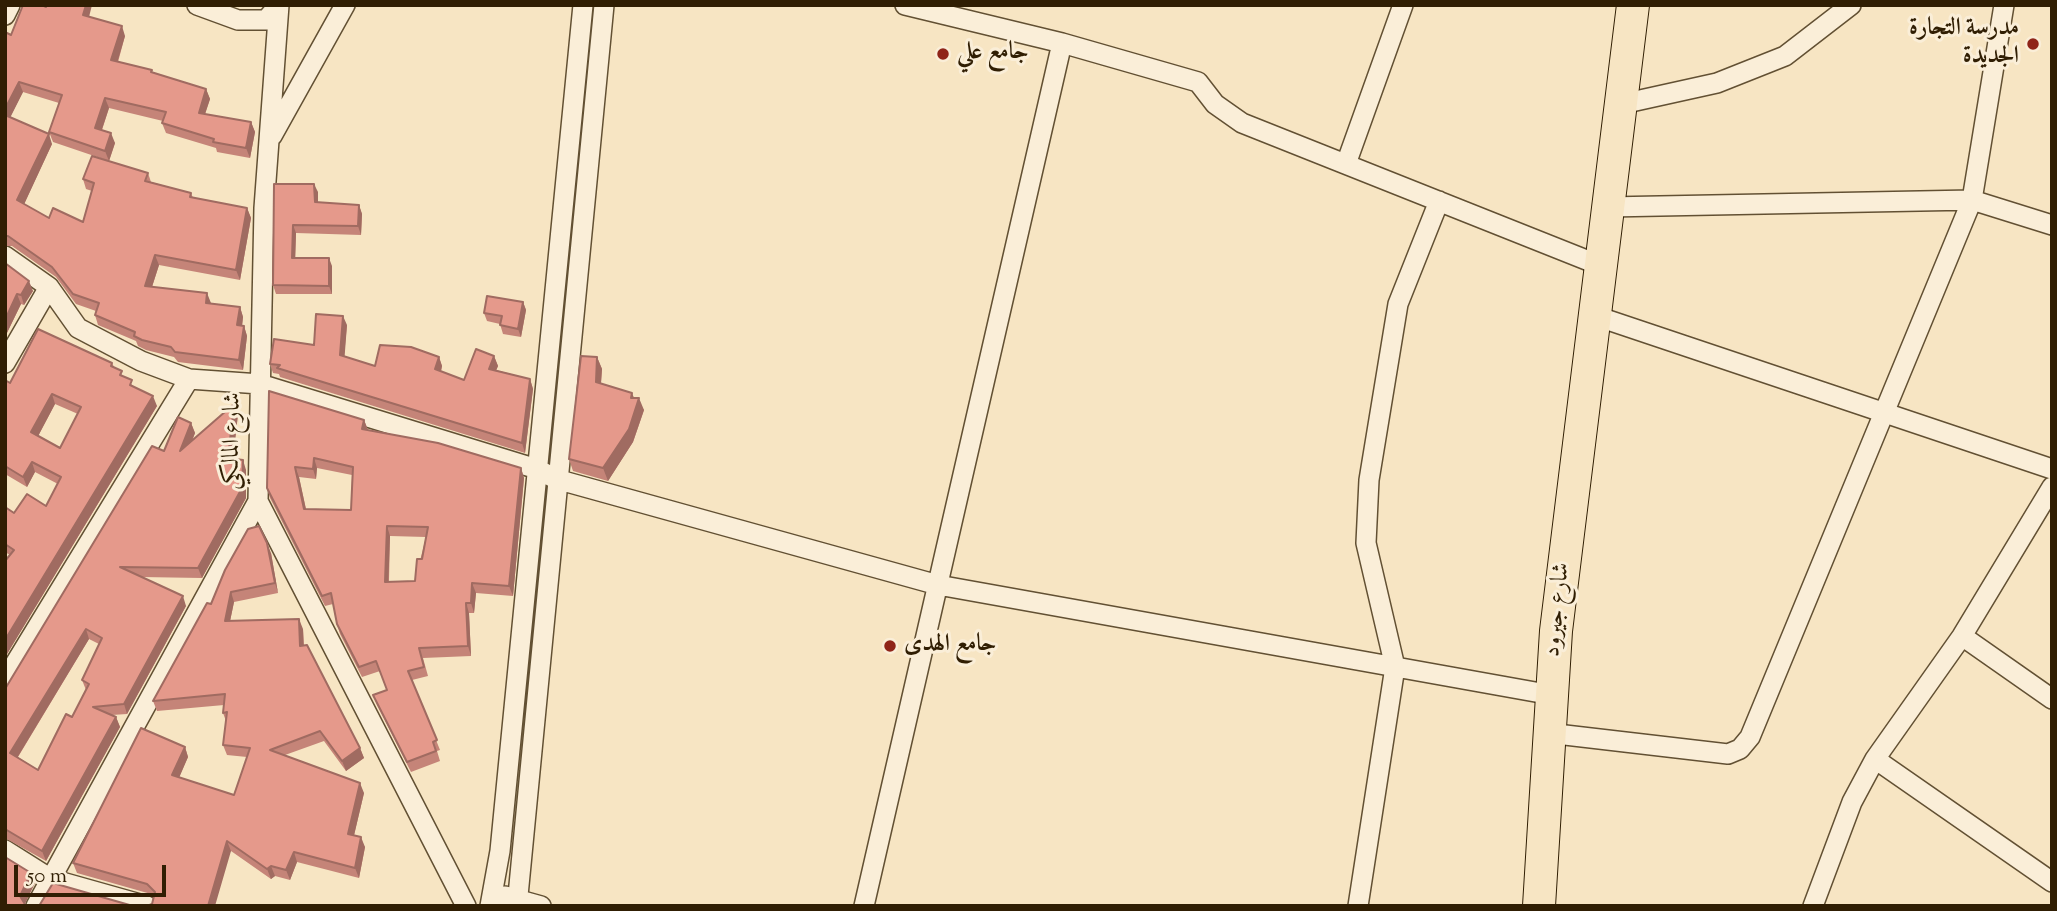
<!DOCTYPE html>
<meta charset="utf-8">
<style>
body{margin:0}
#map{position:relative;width:2057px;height:911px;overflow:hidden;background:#f7e5c3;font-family:"Sorts Mill Goudy",serif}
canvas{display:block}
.frame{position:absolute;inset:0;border:7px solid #301e03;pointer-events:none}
.scale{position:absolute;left:14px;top:865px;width:152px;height:32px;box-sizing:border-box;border:4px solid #301e03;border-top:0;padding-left:9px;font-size:21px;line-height:24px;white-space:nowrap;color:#301e03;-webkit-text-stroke:5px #faeed8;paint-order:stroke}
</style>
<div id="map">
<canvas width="2057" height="911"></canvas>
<div class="frame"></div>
<div class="scale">50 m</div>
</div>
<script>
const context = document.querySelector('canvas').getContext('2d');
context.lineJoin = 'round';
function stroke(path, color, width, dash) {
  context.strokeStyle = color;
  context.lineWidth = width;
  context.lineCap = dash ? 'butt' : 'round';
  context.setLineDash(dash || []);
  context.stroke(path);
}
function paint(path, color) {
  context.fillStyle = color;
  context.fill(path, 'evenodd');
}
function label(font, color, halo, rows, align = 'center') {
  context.font = font + ' "Sorts Mill Goudy",Amiri,serif';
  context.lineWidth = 6;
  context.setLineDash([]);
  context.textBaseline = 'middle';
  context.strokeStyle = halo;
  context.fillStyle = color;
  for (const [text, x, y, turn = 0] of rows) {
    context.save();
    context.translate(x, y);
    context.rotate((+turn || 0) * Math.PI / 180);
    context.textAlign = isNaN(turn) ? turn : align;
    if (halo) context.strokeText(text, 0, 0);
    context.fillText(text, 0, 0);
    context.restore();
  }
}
const minor = new Path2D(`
 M197,5L238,20H266L279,5
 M905,5L1062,43L1198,82L1215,104L1242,123L1599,265
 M5,15L10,5
 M1622,104L1717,83L1785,56L1851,5
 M272,136L345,5
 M1346,164L1403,5
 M1608,207L1972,200L2052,225
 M5,256L49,287L78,328L141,361L189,379L260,384L537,469L556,479L938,585L1552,695
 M1593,315L2052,469
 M5,363L49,287
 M258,501L466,906
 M1962,636L2052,699
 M5,680L189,379
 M1565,735L1728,754L1740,749L1750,737L1972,200L2004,5
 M1875,759L2052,882
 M5,850L51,879L147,906
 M505,896L541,906
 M36,906L258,501L264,208L279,5
 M490,906L500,851L583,5
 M517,906L604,5
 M864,906L1062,43
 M1358,906L1395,667L1366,543L1369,480L1398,304L1439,201
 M1813,906L1852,802L1875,759L1962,636L2052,487`);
const primary = new Path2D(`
 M1539,906L1556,631L1633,5`);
stroke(minor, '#625033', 22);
stroke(primary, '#301e03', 34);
stroke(minor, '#faeed8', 19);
stroke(primary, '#f7e5c3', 32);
paint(new Path2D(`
 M46,7L89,17L125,36L118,62L206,89L210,99L205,114L251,122L255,132L250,158L217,152L216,148L166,133L162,123L163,121L109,108L102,130L115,143L109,161L53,142L49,132L59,103L23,92L10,117L52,144L24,204L49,218L83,222L92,191L86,189L83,179L148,173L151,182L191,193L193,198L247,208L251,218L240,280L159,265L152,287L211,304L240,307L243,317L242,326H244L247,336L243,370L178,362L174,357L146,350L138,346L136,341L98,325L95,315L96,311L76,304L56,277L12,246H5V32L11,35Z
 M274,184L318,192V203L359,205L362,214L361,235L296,233L295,258L332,266V294H276L273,285Z
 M5,263L33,291L24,305L21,304L5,337Z
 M523,302L526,310L521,337L503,334L500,324L487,321L484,313Z
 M347,325L344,356L375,366L439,357L442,366L441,372L464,380L494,356L498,366L496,370L530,379L533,389L525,453L280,377L279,374L273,373L270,364L314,345Z
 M597,357L602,369L601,384L634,398L644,410L633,442L608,481L573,471L569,459Z
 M112,363L114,367L135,388L157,406L7,654L5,653V561L10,555L5,552V507L14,513L46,506L58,484L35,472L27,487L5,474V380L10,383ZM55,404L78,414L60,448L38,436Z
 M269,391L364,420L368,430L521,468L524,478L513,596L476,593L474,613H469L471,656L423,658L428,676L412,680L440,750L437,751L440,761L411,772L377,705L373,695L387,690L380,671L362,677L340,634L337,624L333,604L325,606L270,498L267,488ZM317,468L352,475L351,510L306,509L299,477L316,479ZM390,536L426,537L415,581H389Z
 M238,414L233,458L246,470V498L202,578L141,577L186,606L127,714L112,715L116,717L120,727L46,861L5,838V689L164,451L191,423L195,433L192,441ZM89,639L99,644L82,680L86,690L72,717L38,770L18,757Z
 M271,553L278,593L234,602L230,621L303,629L304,646L360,748L364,758L346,771L324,741L285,755L364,793L354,835L365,847L359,878L297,862L290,880L275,876L271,879L231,851L152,904L154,897L151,894L77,873L73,863L185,747L188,757L179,777L234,795L247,757L227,755L223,745L226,721L223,713L224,705L157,711L153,701L211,604Z`), '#c58478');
paint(new Path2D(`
 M86,5H92L87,25L83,15Z
 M122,26L125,36L115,70L111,60Z
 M19,82L23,92L7,124L5,120V109Z
 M206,89L210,99L202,123L199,113Z
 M105,98L109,108L99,138L95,128Z
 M251,122L255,132L250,158L246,148Z
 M111,133L115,143L109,161L105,151Z
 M49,134L52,144L21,211L17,200Z
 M314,184L318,192V211L315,202Z
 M359,205L362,214L361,235L358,226Z
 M247,208L251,218L240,280L236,270Z
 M293,225L296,233L295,266L292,258Z
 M155,255L159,265L149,296L145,286Z
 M329,258L332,266V294L329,286Z
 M29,281L33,291L24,305L21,295Z
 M207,293L211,303L210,313L206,303Z
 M17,294L21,304L5,337V320Z
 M523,302L526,310L521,337L518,329Z
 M240,307L243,317L241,335L237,325Z
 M343,316L347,325L344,364L340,355Z
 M244,326L247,336L243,370L239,360Z
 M494,356L498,366L493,378L489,369Z
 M439,357L442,366L439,379L435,369Z
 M597,357L602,369L600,395L596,382Z
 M530,379L533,389L525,453L522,443Z
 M632,393L637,405L639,398L644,410L633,442L608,481L603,468Z
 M52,394L55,404L35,442L31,432Z
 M153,396L157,406L7,654L5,650V640Z
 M234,404L238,414L232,468L228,458Z
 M364,420L368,430L362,429Z
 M191,423L195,433L184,461L180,451Z
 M314,458L317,468L316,479L313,469Z
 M243,460L246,470V498L202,578L198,568Z
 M32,462L35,472L27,487L23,477Z
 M295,467L299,477L308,519L304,509Z
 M521,468L524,478L513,596L509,586Z
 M387,526L390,536L388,591L385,582Z
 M267,543L271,553L278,593L275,583Z
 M472,583L476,593L474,613L471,603Z
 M231,592L234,602L228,631L225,621Z
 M183,596L186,606L127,714L124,704Z
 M466,603L469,613L471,656L468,646Z
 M299,619L303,629L304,656L300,646Z
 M86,629L89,639L14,763L10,753Z
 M116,717L120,727L46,861L42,851Z
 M185,747L188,757L176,785L172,775Z
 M360,748L364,758L346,771L342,761Z
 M360,783L364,793L352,844L348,834Z
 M361,837L365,847L359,878L355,868Z
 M227,841L231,851L215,906H208Z
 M294,852L297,862L290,880L286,870Z
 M271,866L275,876L271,879L267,869Z
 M31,873L35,883L24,906L20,896Z`), '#a06b61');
const building = new Path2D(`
 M23,5H42L46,7V5H86L83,15L122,26L111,60L152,70L151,72L206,89L199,113L251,122L246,148L213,142L214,139L162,123L166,112L105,98L95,128L111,133L105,151L49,132L62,95L19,82L5,109V32L11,35Z
 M5,115L49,134L17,200L49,218L53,208L83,222L94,183L83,179L92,156L148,173L145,181L191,193L190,197L247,208L236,270L155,255L145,286L207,293L206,303L240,307L237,325L244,326L239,360L175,352L171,347L142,340L134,336L135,332L95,315L99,303L73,294L52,267L8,236H5Z
 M274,184H314L315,202L359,205L358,226L293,225L292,258H329V286L273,285Z
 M5,263L29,281L21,295L17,294L5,320Z
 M487,296L523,302L518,329L500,325L502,316L484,313Z
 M316,314L343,316L340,355L375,366L380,345L411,347L439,357L435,369L464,380L476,349L494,356L489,369L530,379L522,443L277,368L280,365L270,364L274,339L314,345Z
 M38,329L112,363L111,366L122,371L120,375L132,380L130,385L153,396L5,640V561L14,550L5,544V507L14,513L27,494L46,506L61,477L32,462L23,477L5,466V380L10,383ZM52,394L81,407L60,448L31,432Z
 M581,356L597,357L596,382L632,393L631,398H639L629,429L603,468L569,459Z
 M269,391L364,420L362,429L438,443L521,468L509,586L472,583L471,603H466L468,646L419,648L424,667L408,671L437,740L433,742L436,751L407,762L373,695L387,690L376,661L359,667L337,624L331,593L322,596L267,488ZM314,458L353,467L351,510L304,509L295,467L313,469ZM387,526L428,527L422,559H417L415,581L385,582Z
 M234,404L228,458L243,460L242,488L198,568L120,567L183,596L124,704L93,707L116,717L42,851L5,829V689L152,446L164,451L178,417L191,423L180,451ZM86,629L102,638L82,680L89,684L72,717L66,714L38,770L10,753Z
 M259,526L267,543L275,583L231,592L225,621L299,619L300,646L307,645L360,748L342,761L320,731L270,750L360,783L348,834L361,837L355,868L294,852L286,870L271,866L267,869L227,841L208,906H147L152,904L155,892L147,884L73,863L141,728L185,747L172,775L234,795L250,748L223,745L227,712L223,713L225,694L153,701L207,603L211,604L225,570L248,529Z
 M5,857L31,873L20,896L26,906H5Z
 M53,883L133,906H39Z`);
paint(building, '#e5998b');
stroke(building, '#a06b61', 2);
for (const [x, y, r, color] of [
 [2033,44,7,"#8f2418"],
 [943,54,7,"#8f2418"],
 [890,646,7,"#8f2418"]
]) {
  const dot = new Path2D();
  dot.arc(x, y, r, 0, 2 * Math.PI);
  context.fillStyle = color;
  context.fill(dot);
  stroke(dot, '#faeed8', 2.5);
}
label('bold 24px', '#301e03', '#faeed8', [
 ["مدرسة التجارة",2019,30,"right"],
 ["الجديدة",2019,58,"right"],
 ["جامع علي",957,54],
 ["جامع الهدى",904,646]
], 'left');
label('24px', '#301e03', '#faeed8', [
 ["شارع المالكي",234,441,-89],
 ["شارع جيرود",1559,610,-84]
]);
</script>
